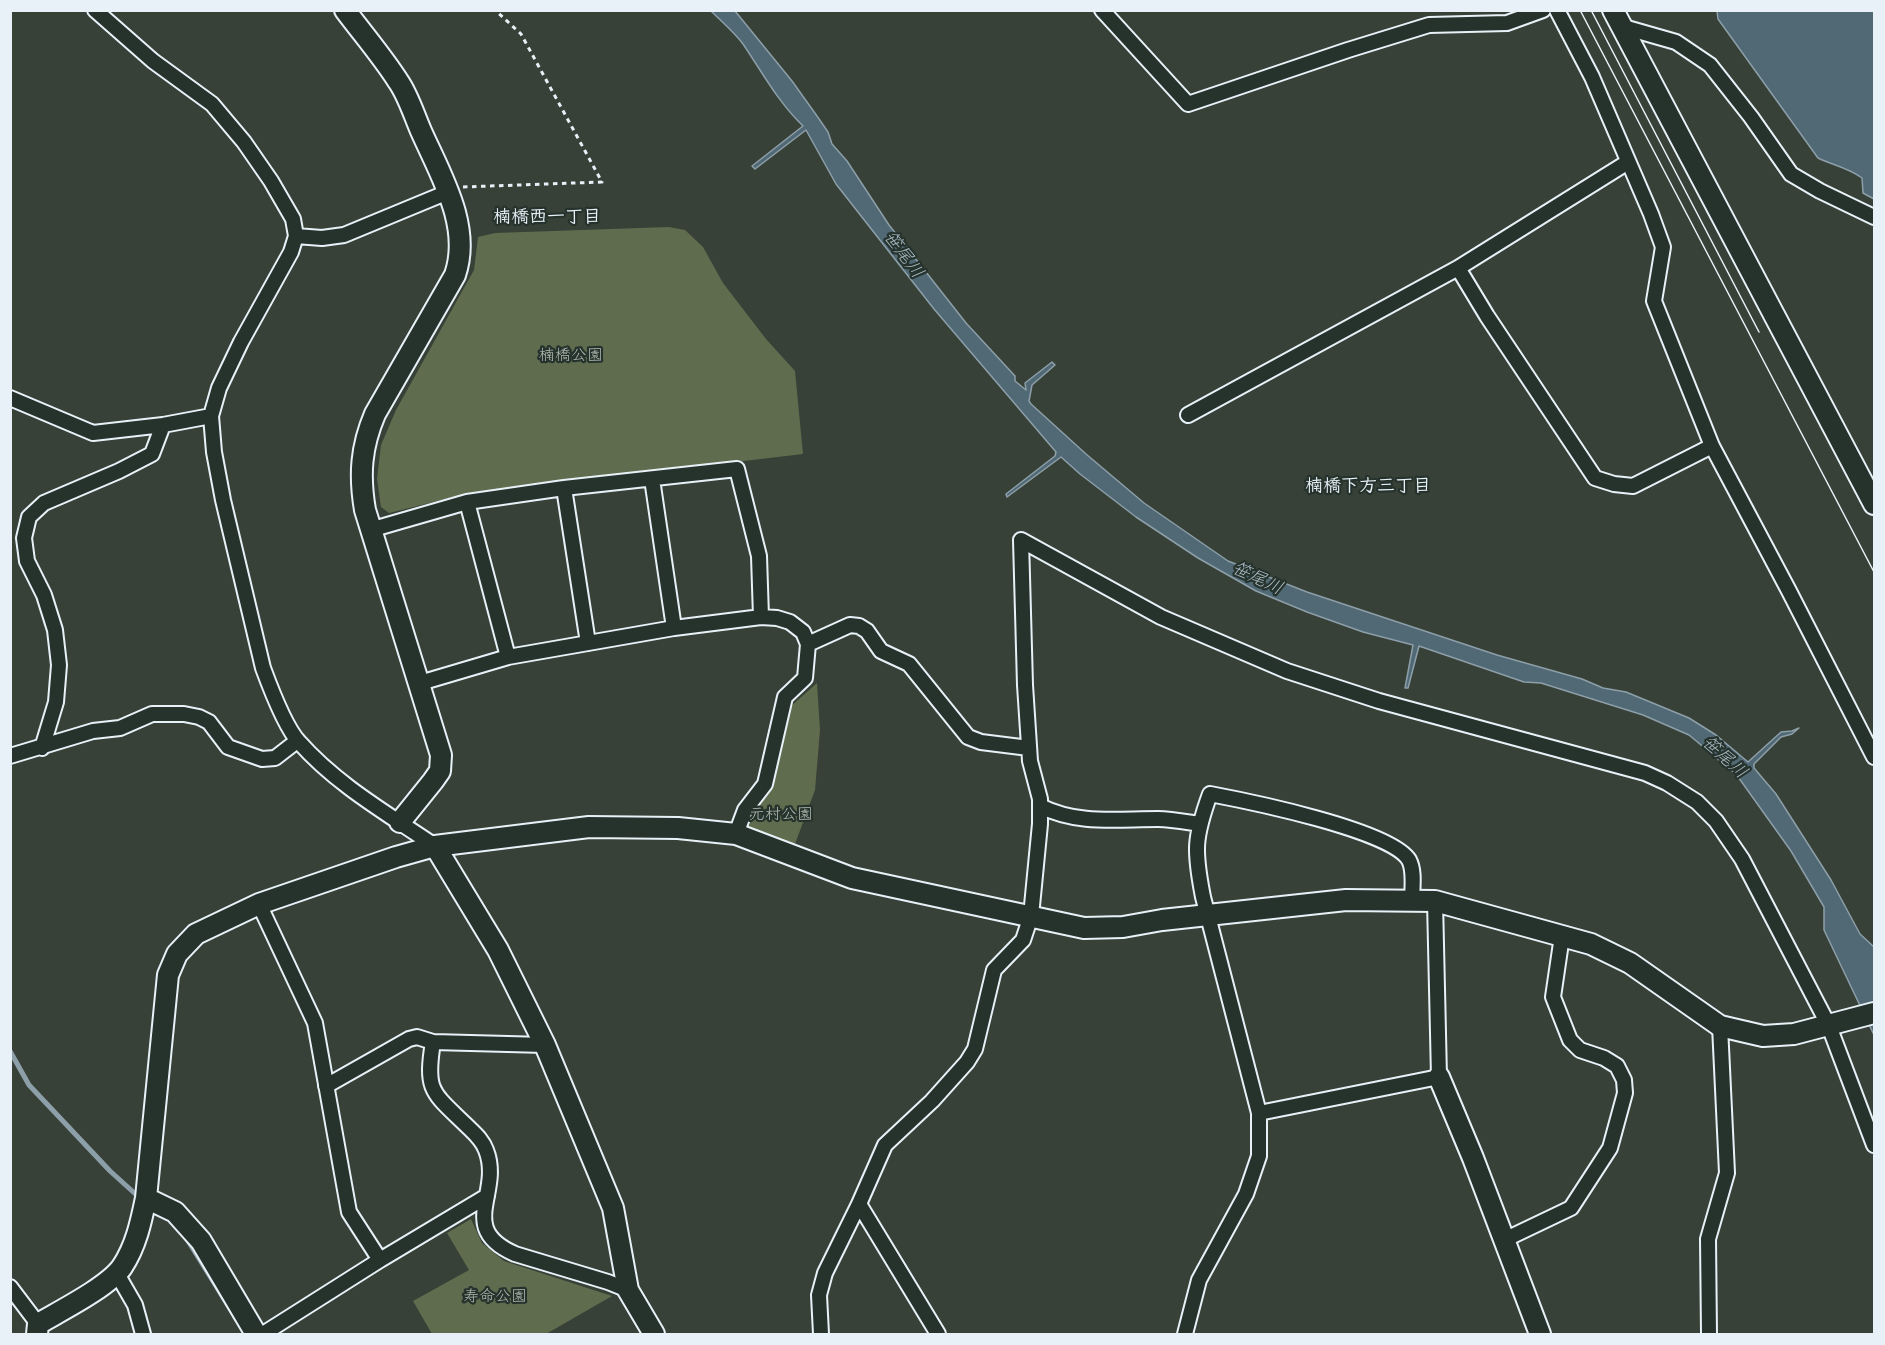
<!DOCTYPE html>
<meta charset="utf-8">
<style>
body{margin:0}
#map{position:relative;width:1885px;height:1345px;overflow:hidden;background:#384137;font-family:"Balsamiq Sans",sans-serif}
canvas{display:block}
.frame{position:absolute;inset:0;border:12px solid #e8f1f8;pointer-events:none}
</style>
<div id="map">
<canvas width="1885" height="1345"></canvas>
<div class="frame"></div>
</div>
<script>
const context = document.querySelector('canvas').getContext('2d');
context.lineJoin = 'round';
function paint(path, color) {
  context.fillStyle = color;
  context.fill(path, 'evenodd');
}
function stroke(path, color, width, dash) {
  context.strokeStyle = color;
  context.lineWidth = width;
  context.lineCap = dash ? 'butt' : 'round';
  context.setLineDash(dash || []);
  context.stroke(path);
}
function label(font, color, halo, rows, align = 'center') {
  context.font = font + ' "Balsamiq Sans","Klee One",sans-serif';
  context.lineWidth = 4.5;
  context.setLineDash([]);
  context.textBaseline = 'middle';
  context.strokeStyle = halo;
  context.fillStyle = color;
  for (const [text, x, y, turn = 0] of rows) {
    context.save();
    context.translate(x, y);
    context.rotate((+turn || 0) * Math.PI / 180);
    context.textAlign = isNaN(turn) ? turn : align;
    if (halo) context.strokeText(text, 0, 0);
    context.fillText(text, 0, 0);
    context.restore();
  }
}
paint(new Path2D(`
 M669,227L685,230L703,247L723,283L766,339L795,371L803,454L466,494L389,513L381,507L377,479L381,445L396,410L474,270L478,237L495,233Z
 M817,683L820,730L815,790L795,844L748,830L753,813L772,787L790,707Z
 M471,1219L482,1243L504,1261L612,1296L546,1334H432L413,1301L469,1270L447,1233Z`), '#606c4e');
const water = new Path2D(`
 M711,11H735L792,81L817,116L828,132L832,144L847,161L889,225L966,323L1015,376V381L1026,390L1025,383L1052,362L1055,365L1032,385L1029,401L1031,404L1086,454L1144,503L1228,561L1307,592L1497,655L1582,679L1603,688L1626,692L1689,718L1716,735L1748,762L1781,732L1792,731L1799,728L1792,734L1781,737L1754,764V768L1776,794L1831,880L1860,934L1874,947V1035L1824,930V907L1791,851L1736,774L1689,735L1643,715L1541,683L1524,682L1419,646L1408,688H1405L1413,645L1363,632L1307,612L1256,591L1198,558L1136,517L1080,474L1061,457L1007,497L1006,494L1055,456L1056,452L934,309L836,184L806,130L755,169L752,166L803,126C778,102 762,72 743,44C734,32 721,21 711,11Z
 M1717,11H1874V199L1863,193L1862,178C1849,168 1832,165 1818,158L1718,19Z`);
paint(water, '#506975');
stroke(water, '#8d9fa9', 1.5);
stroke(new Path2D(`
 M10,1051L29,1085L110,1171L141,1199
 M185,1236L237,1320`), '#8d9fa9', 5);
const street = new Path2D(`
 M95,10L153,61L212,104L244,142L271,181L293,219L296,236L291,252L241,342L219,388L211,416L214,452L223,500L263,668C270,687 285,727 299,742C337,785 388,814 435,846
 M1102,10L1188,104L1348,50L1429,25L1507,23L1543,10
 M1557,10L1592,77L1651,214L1663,247L1654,301L1712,446L1789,591L1874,757
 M1620,26L1676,42L1710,65L1751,117L1791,174L1820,191L1874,217
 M296,236L322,238L344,235L448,192
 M1458,268L1487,316L1595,478L1614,484L1633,486L1712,446
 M10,398L93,433L163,425L211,416
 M1188,415L1458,268L1628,162
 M652,479L674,628
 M564,488L588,643
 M467,502L508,657
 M370,530L467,502L564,488L737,469L759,556L761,617
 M808,644L850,625L859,626L867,631L881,651L909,664L968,737L981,742L1029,748
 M420,683L508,657L674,628L761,617L777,618L790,622L803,632L808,644L805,678L785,697L765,784L745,810L736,834
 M42,748L56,702L59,665L55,630L44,595L27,561L24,538L29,517L44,503L119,471L152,454L163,425
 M10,756L93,731L120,728L152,714H184L199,717L209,722L228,747L262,759L275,758L297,741
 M1040,806C1078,825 1116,819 1158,819C1171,819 1186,822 1199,824
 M259,904L315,1023L349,1212L380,1260
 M433,1042C425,1091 432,1092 466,1125C474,1133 482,1139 486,1150C503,1193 456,1228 515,1254L608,1282L628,1290
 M326,1086L409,1039L417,1037L433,1042L545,1045
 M1259,1113L1439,1077L1435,901
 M1504,1240L1571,1208L1610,1148L1625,1093L1624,1080L1617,1066L1604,1058L1580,1050L1570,1040L1553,997L1562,936
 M116,1272L135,1305L143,1334
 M10,1287L38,1324
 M263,1334L380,1260L487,1196
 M821,1334L819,1295L825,1273L859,1204
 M938,1334L859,1204L885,1145L932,1101L967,1062L975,1049L994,970L1023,940L1031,916L1040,824V799L1030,761L1025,685L1021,540L1161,617L1287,671L1379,701L1645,773L1667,783L1697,802L1716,821L1742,859L1829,1026L1874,1145
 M1185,1334L1199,1280L1246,1194L1259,1156V1113L1203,897C1194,851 1194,838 1210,794C1247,801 1391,830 1409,860C1415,871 1412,889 1412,901
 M1709,1334L1708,1239L1727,1173L1720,1026`);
const secondary = new Path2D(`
 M345,10C363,34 382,56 398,81C408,95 414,115 421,131C440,174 472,226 455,275L375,414C361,447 359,475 365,510L441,755L440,771L433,781L400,822
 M1613,10L1874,504
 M435,846L498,950L545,1045L613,1208L628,1290L654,1334
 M1439,1077L1473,1158L1540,1334
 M146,1198L175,1212L201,1241L256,1334
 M37,1334L38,1324C60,1311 108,1287 122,1267C136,1246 141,1222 146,1198L168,975L177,954L196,934L259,904L396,857L435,846L589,827L678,828L736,834L852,878L1084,928L1123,927L1162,920L1346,900L1435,901L1591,944L1630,963L1720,1026L1763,1036L1794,1034L1874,1013`);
stroke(street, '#e8f1f8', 18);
stroke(secondary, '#e8f1f8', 24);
stroke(new Path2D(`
 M463,187L602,182L521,34L495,10`), '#e8f1f8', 3, [4.5, 4.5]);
stroke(street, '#26332d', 14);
stroke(secondary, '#26332d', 20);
stroke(new Path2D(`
 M1580,10L1874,572
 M1591,10L1759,332`), '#e8f1f8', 1.5);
label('16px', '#b2bcb4', '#26332d', [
 ["楠橋公園",571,356],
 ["元村公園",781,815],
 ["寿命公園",495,1297]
]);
label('bold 18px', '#e8f1f8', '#26332d', [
 ["楠橋西一丁目",547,217],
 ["楠橋下方三丁目",1368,486]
]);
label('italic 18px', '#abbbc4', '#26332d', [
 ["笹尾川",903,255,53],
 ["笹尾川",1257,579,25],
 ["笹尾川",1724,758,42]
]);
</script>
